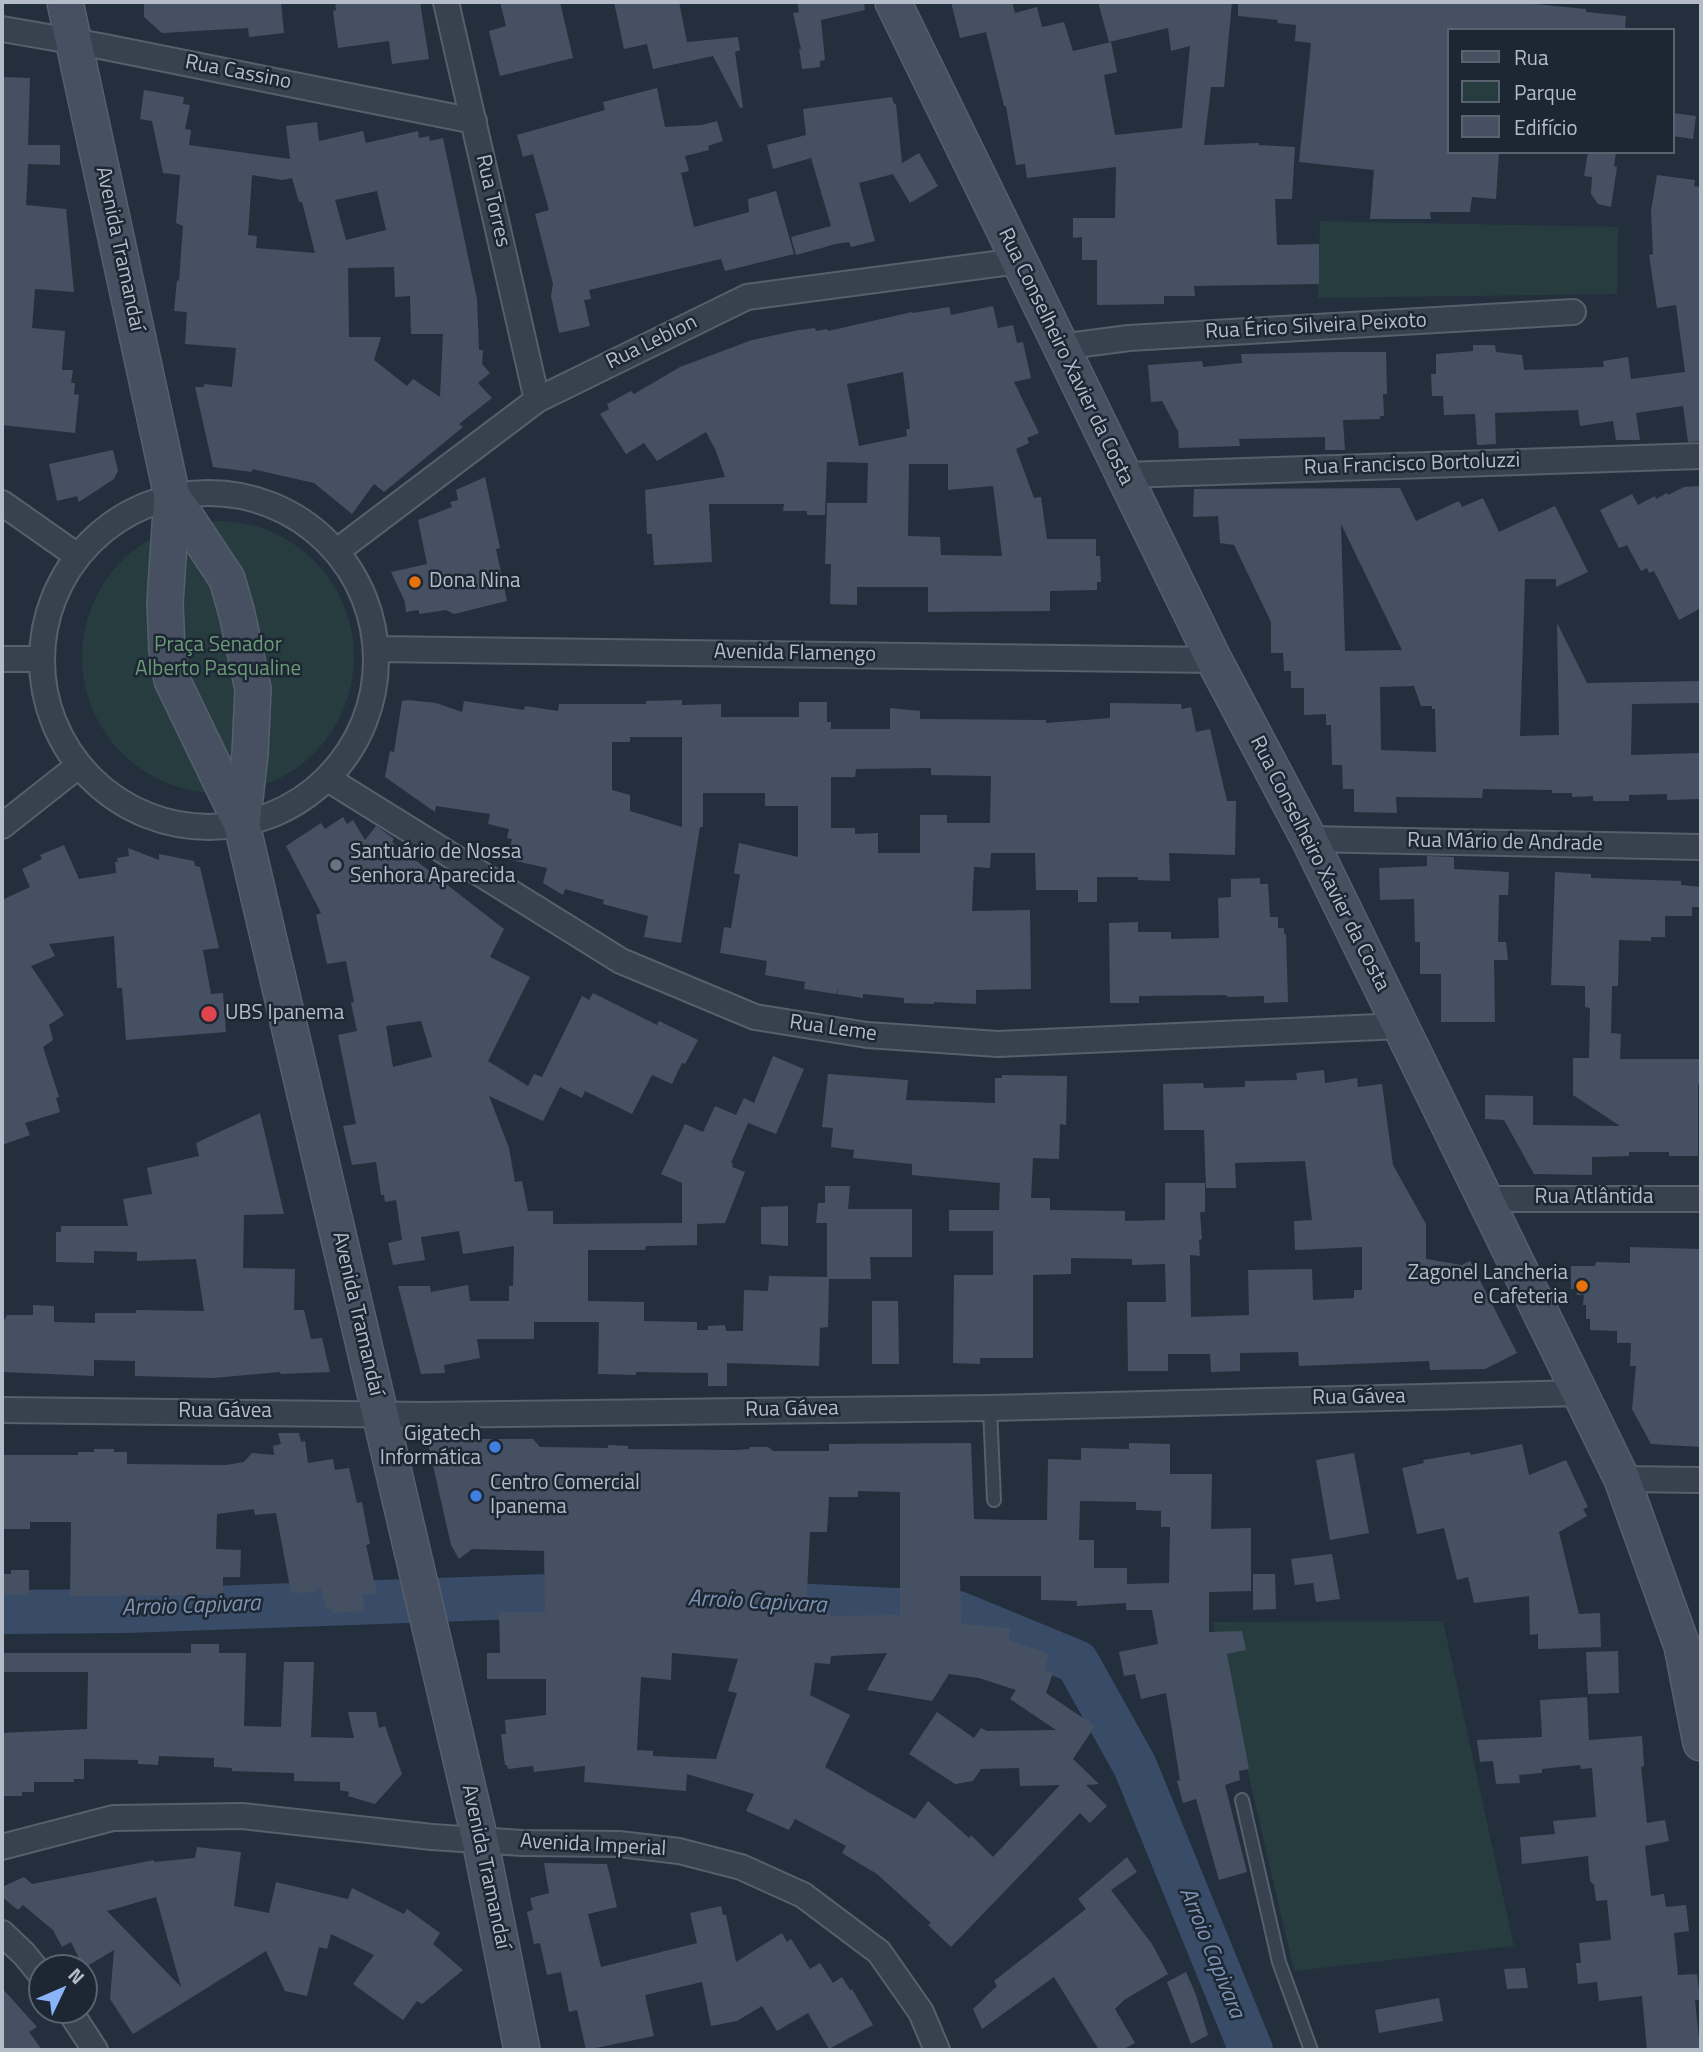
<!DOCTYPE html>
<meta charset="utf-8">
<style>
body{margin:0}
#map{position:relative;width:1703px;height:2052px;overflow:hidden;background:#242f3e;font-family:"Titillium Web",sans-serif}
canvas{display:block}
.frame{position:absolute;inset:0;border:4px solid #b4bcc9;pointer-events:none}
.legend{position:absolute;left:1447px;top:28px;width:228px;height:126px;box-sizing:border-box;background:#1d2633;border:2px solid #59626f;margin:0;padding:9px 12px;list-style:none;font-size:21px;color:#b4bcc9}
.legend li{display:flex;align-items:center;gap:14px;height:35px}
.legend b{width:35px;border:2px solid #59626f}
.north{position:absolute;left:28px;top:1954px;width:70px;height:70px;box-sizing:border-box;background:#1d2633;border:2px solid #59626f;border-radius:50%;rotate:46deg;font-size:19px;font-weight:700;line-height:28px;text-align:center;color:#b4bcc9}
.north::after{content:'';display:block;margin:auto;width:24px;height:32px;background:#8ab4f8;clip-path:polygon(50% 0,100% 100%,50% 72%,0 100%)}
</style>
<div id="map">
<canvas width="1703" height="2052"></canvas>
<div class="frame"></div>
<ul class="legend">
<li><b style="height:9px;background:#465061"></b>Rua</li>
<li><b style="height:19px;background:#263c3f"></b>Parque</li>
<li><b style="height:19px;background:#455162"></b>Edifício</li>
</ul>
<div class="north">N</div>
</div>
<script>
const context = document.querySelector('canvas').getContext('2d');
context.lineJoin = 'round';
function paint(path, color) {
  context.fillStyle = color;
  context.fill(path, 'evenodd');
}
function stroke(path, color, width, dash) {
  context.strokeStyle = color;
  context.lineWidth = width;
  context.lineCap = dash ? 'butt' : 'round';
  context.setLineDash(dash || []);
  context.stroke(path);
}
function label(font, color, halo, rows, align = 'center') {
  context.font = font + ' "Titillium Web",sans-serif';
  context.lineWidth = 5;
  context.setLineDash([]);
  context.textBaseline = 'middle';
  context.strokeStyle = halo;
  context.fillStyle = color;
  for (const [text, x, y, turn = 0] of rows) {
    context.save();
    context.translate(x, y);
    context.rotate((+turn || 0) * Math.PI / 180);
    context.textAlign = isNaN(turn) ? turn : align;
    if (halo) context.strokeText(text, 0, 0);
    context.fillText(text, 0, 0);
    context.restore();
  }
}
paint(new Path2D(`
 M1320,221L1618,227L1617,294L1318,298Z
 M82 657a136 136 0 1 1 272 0a136 136 0 1 1-272 0Z
 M1443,1621L1514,1946L1294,1971L1213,1622Z`), '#263c3f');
stroke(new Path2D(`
 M748,1603L958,1613L1077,1662L1135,1766L1251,2050
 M2,1612L125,1611L577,1595L605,1596`), '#394c67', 44);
paint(new Path2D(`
 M144,2H281L284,33L249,37L248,28L162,33L144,17Z
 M335,2H420L429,59L392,64L389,41L338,48L333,11L336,10Z
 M500,2H560L573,58L500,76L489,31L506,26Z
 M614,2H679L687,42L738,37L740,50L735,52L743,107L740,108L713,56L653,69L647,44L624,49Z
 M797,2H864L865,10L821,20L825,60L820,61V67L802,69L799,49H801L793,13L799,12Z
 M951,2H1012L1015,13L1037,7L1042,27L1064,22L1073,51L1111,42L1117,72L1104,75L1115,135L1182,128L1190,46L1171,51L1168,28L1109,42L1098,2H1232L1224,87H1211L1204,145L1259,143V145L1295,147L1292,199H1275L1277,245L1319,244V284L1194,286L1195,296H1164V304L1097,305V260H1082V237L1073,238V218H1115L1116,167L1027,178L1025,164L1016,165L1006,106H1004L986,32L960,38Z
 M1238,2H1514L1586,9V12L1626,16L1625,30H1449V152H1499L1496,199L1472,197L1470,212H1430L1431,219H1370L1374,170L1299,162L1311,43L1295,41L1296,25L1277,23L1278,20L1238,16Z
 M3,77L30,78L28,145H60V165L28,164L26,205L66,209L74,292L35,289L32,328L65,331L62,370H73L71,383H75L74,394L79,395L75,433L2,425Z
 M657,88L665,127L702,125L717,121L723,141L708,146L709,150L685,156L689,171L681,173L694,227L749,212L748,199L776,191L794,254L725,271L721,259L589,290L591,299L584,300L590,326L559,333L551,296L553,284L535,214L549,210L533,154L523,157L517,135L605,110L603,102Z
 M144,90L184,97L183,104L190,105L185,129L191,130L189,145L290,159L286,126L317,122L319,141L363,131L366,143L418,131L419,138L429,136L430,141L443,138L477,299L479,350H483L482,364L490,373L478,383L492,398L459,424L463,427L384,492L374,484L352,514L314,483L252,469V472L213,467L195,387H204V384L232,387L236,348L185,344L187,312L174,311L177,280L179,281L183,226L176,223L180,175L163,173L152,121L140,119ZM252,175L282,180L292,178L299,202H302L315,253L256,248L257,236L248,235ZM377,191L386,230L346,240L335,200ZM394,267L395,297L410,296L411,334H443L440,397L413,379L407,386L374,360L381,337H349L348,268Z
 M892,97L894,104H896L902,163L919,153L938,186L910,203L893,174L859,183L875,241L851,247L849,242L836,244L796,255L791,237L831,226L811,158L773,169L767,145L806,135L803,109Z
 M1673,113L1696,116L1693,139L1673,136Z
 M1588,152H1616L1614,166L1617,167L1611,207L1598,204L1591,194L1592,177L1584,176Z
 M1657,175L1695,180L1694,186L1701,187V441L1688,442L1683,406L1636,413L1640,440H1616L1613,421L1580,426L1578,410L1495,413L1496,444L1477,445L1475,414L1444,415L1443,396H1432L1431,374H1436V354L1473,351V345H1495L1496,352L1522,355L1524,370L1604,367L1603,361L1628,357L1631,379L1685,372L1676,305L1657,308L1649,255L1653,254L1651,211Z
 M993,306L998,328L1013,325L1017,343L1023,342L1026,356L1031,378L1014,382L1039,433L1027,438L1029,443L1016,449L1034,498L1041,497L1047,539H1096V556H1100L1101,582H1097V590L1050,591V611L928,612V587H857V605L830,604L831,564H825L827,503H867L868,463L827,462L825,515H807V511H783L784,504H709L712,562L654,565L652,534H647L645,490L725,477L716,451L706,432L657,461L644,443L626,454L600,414L609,409L607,404L631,391L634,394L680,367L752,340L799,330L815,328L816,331L827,329L828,331L912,312L913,313L949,307L951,315ZM903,372L910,429H906L907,436L859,446L847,384ZM909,464H948V490L993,486L1002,556L941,555L940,537L908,536Z
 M1338,352H1386L1387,394H1383L1384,416H1380V419L1343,420L1345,450H1325V437L1239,439L1240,446L1179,448L1178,431L1162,401L1151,402L1148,365L1202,361L1203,367L1242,363L1241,354Z
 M113,450L118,471L114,479L79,502L77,496L57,501L49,464Z
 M485,477L500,548L496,549L507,601L454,614L446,610L419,614V610L406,612L405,602L391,572L427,564L418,520L452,507L450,502L458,500L456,490Z
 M1701,486V608L1679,620L1654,571L1649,573L1647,568L1641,571L1627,545L1619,548L1600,510L1632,494L1638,505L1655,496L1656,499L1667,493L1668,495L1684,487Z
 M1400,488L1416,521L1459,501L1462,507L1483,498L1499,532L1555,506L1588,572L1556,587V579H1525L1520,736L1559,735L1557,623L1587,683L1701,681V703L1632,704L1631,755L1701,753V799L1667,800V794L1629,795V801H1593V796L1572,797V793H1552V790L1483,789L1482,798L1396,797L1397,813L1354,812V789H1343L1342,765H1332L1331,725H1326V714L1304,715V688H1291V671H1284L1283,653H1271V622L1234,545L1220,543L1218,516L1193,517L1194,489ZM1341,524L1402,650L1345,651ZM1414,686L1421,706H1432V709H1435L1436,752L1381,750L1380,687Z
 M407,700L436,703L462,712L464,701L524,710L525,706L558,711L559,704H646V701L682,700V705L721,704V717H799V702H827V722H831V729H890V708L920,711V719L1046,720V723L1110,718V703L1181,704L1182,709L1191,707L1196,732L1210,729L1227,801H1236L1235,855L1169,853L1170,881L1138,880V877H1097V902H1078V890H1036L1035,853H991L990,868L974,867L972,911L1030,910L1031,989L976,990V1004L934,1002V1004L904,1003V998L863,994V998L837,994L838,988L836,994L804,989L805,982L765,975L767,961L720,953L724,927L731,928L740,875L734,873L739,843L798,857V806H765V793H703V827H700L681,943L644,937L648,916L603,904L604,900L565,889L563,895L543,883L547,868L507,859L512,839L507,838L509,829L488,824L490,814L436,806L435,812L385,777L390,751L394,752L402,701ZM630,737H682V827L630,811V795L612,790V742H630ZM931,768V775L991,776L990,823H947V815H920V853H878V833L855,834V828H831V777H855L856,769Z
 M343,817L347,824L353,820L365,840L376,826L389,835L394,839L392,842L504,929L490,957L530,977L488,1061L528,1086L534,1074L542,1077L582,996L589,1000L593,993L657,1025L659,1021L698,1040L685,1064L682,1063L672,1084L652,1075L632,1114L585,1091L582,1098L560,1087L543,1121L489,1096L509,1148L515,1182L522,1181L528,1211H553V1224L682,1223V1183L661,1174L685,1124L703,1132L715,1106L736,1115L744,1098L754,1103L773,1056L804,1069L776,1134L748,1123L731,1163L733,1164L732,1167L745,1172L725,1223L697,1224V1245L646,1246L645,1250H588V1301L644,1302V1321L697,1322V1330H708V1326L725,1325L726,1331H743L744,1290L768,1291L769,1276L827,1277V1223H816L818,1203H825V1186H850L848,1209H912V1257H870L871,1279H829L828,1327L820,1328L819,1366L727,1363V1386H708V1373L636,1372V1375L598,1374L599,1322H534V1339H477L480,1358L444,1365L445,1373L421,1374L398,1286H430L431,1292L468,1285L470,1301H509V1286H513L514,1246L463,1254L459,1231L421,1237L425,1260L393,1265L388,1243L402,1240L396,1200L385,1202L384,1195H381L376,1162L352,1165L343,1126L356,1124L338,1035L357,1031L351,1003L354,1002L346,961L327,964L316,915L321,913L286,846L321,823L325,829ZM421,1021L432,1057L393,1067L386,1026Z
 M64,845L79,879L116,873L115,862H118L117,858L129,856L128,848L159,860V854L194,861L195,866L200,867L219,948L203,950L211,994L223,993L226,1032L126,1040L122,988H117L114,936L49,944L55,956L31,966L64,1015L49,1025L53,1040L43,1047L59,1097L56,1098L60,1112L25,1123L30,1135L2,1145V900L30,887L22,869L42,859L40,855Z
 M1427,856L1454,857V869L1509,872L1508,895H1499L1498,942H1506L1508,960H1494L1495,1022H1441V974H1420V942H1415L1414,899L1380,900L1379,868L1427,866Z
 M1555,872L1591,874V878L1681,881V885L1701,887V907H1692V916H1665V937H1651V941L1619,940L1618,986H1612L1611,1033L1621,1034L1620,1059H1701V1084H1698V1156H1669V1152H1629V1156L1592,1157V1175L1534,1174L1504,1120L1485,1119V1095L1533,1096V1125L1620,1126L1573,1095V1058H1589L1590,1008L1585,1007V986L1551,985Z
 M1260,878V884H1268L1270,917H1278V928H1284V934H1286L1288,1002L1264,1003V996L1227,997V995L1139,996V1003H1110L1109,923L1138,922V932H1171V939L1219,938L1218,898L1231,897V879Z
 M1324,1070L1325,1083L1357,1078L1358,1087L1382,1084L1393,1165L1426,1224V1259L1462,1265L1470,1261L1517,1353L1485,1369L1430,1370L1429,1361L1299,1366L1298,1352L1240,1353V1371L1211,1372L1210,1354H1168V1371H1128L1127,1302H1166L1165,1264L1132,1265V1259L1071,1258V1274L1033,1275V1358H980V1364L953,1363L954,1275H993V1231H949V1210H999L1000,1183L912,1175V1164L853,1158L854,1150L831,1147L833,1128L822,1127L828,1074L908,1080L906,1100L995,1103V1078H1002V1075L1067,1076L1066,1125L1060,1124L1059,1159L1033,1158L1031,1198H1050V1210L1125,1211V1221L1165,1220V1183H1205V1212H1200L1202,1239L1199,1240L1200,1256L1190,1255L1191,1317L1249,1315L1248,1270L1312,1269L1313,1300L1354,1298V1290H1362V1247L1295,1250L1294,1221L1312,1220L1305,1161L1235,1163L1236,1188H1206L1204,1130H1164L1163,1084L1203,1083L1204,1088L1245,1087V1081L1297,1080L1296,1073Z
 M260,1113L284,1214L244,1215L243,1268L295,1269L294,1310H304L311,1339L322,1338L330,1372L281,1374L280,1372L213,1378L135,1376V1361L94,1360V1376L3,1372L2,1324L7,1315H33V1305L54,1306V1322L95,1323V1313H136V1310L204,1311L196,1259L137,1261V1252L94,1251V1263L56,1262V1232H61V1226H128L123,1199L152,1194L147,1168L199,1156L196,1143Z
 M788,1206V1246L761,1244V1207Z
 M1630,1247L1700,1249L1701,1447L1651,1444L1632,1409L1636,1366H1630L1631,1343H1617V1331L1590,1330V1319H1586V1305H1583L1584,1295H1577L1576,1289H1571V1266H1595L1596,1262L1630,1263Z
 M872,1301H898L899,1364H872Z
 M278,1433H299L301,1442L305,1441L308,1463L333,1459L335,1470L349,1468L357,1503L362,1502L370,1544L366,1545L377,1594H363L364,1611L333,1613V1609H326L321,1588H316V1592L291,1593L276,1513L255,1515L254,1509L217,1514L216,1549L241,1550L240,1577H223V1595L70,1596L71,1522H30V1529H2V1455H78V1452H94V1449H114V1452H127V1464L226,1465L244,1462L252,1453L274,1455L273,1446L281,1444Z
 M427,1439H533L540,1447L608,1448V1445L628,1446V1449L737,1450L749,1449L750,1447H768L773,1451H829V1444L971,1443L974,1519L1016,1520H1047L1048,1459L1081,1460V1448L1129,1449V1443L1170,1444V1474H1212L1211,1529L1251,1528V1591L1209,1592V1632L1242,1631L1246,1650L1227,1654L1249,1769L1239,1771L1240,1780L1225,1785L1247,1872L1219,1880L1196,1799L1183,1803L1177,1781L1180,1780L1166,1693L1141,1699L1135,1674L1124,1676L1119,1652L1158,1644L1152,1610H1126V1603L1077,1606V1601L1041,1600V1576H960L961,1624L1010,1628L1009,1640L1049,1654L1044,1670L1053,1673L1046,1693L1095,1726L1073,1759L1099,1784L1086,1785L1107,1806L1090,1823L1080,1813L951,1947L928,1925L931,1923L877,1874L842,1853L846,1846L795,1819L789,1830L746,1811L754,1794L687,1774L686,1791L584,1782L585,1766L534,1772L533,1766L508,1769L507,1765H505L501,1734H506L505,1720L546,1715V1679H487V1653H500L499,1612H545L544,1551L472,1549L459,1559L451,1545ZM858,1491L900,1492V1615L830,1616V1611H806L810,1532H827L829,1497H858ZM1080,1501L1136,1502V1510L1161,1511V1527H1170L1169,1583L1127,1584V1568H1094V1540H1079ZM672,1653L738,1659L728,1691L737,1693L716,1759L653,1756V1751L637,1750L641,1677L671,1680ZM887,1653L867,1690L932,1701L949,1674L979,1678L1016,1690L1010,1699L1056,1730L987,1731L981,1728L974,1738L937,1712L909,1754L955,1784L973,1781L981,1769L1019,1768L1020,1786L1060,1785L993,1857L971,1835L969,1838L928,1801L915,1819L825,1767L850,1715L810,1695L815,1663L830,1664L831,1656Z
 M1522,1444L1529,1475L1566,1460L1588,1507L1583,1509L1587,1516L1559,1532L1579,1614L1600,1613L1601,1647L1538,1649V1634L1530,1635L1529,1596L1474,1603L1468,1577L1457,1580L1444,1528L1417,1534L1402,1468L1424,1463L1423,1460L1470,1452L1471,1455Z
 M1354,1453L1369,1533L1330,1540L1316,1460Z
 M1332,1554L1340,1599L1316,1602L1313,1583L1295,1585L1291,1559Z
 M11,1570H29V1595L2,1594V1574H11Z
 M1253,1574H1275L1276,1609L1253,1610Z
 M191,1644H219V1653H246L244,1726L281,1727L284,1662H314L311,1737L354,1738L348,1712H376L379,1728L385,1726L402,1774L375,1804L348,1796L349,1792L340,1790V1782L294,1781V1773L232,1771V1768L214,1767V1758L159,1756L158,1765L138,1764V1760L84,1759V1779H74V1782H34V1792H22V1796H2V1733L87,1729L88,1672H2L3,1653H191Z
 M1618,1651L1619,1693L1588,1694L1586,1652Z
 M1587,1697L1589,1740L1642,1736L1644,1766L1641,1767L1647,1823L1665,1820L1669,1841L1645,1846L1651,1896L1664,1894L1666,1907L1686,1905L1689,1931L1674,1933L1678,1975L1697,1974L1700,2000H1695L1700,2050H1647L1642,1996L1599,2001L1597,1982L1578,1984L1576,1963H1581L1579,1943L1611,1940L1607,1900L1596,1901L1594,1885L1590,1881L1588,1856L1522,1864L1520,1837L1555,1834L1553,1821L1596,1817L1592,1768L1581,1769L1580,1765L1542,1769V1773L1519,1775L1520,1783L1496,1784L1493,1761L1480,1762L1477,1740L1542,1737L1540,1700Z
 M197,1847L241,1852L234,1906L269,1913L276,1882L348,1899L352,1888L404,1914L407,1909L440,1933L433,1944L463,1970L422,2004L417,2001L403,2020L353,1984L374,1955L331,1934L327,1949L319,1947L307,1996L285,1991L266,1951L133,2034L110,1999L114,1950L84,1968L71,1942L62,1947L53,1930L23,1905L18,1910L2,1897V1887L24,1877L32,1884L154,1860V1862L195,1858ZM156,1897L181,1987L107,1911Z
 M1127,1857L1137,1872L1111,1890L1152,1944L1168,1974L1124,2000L1115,2009L1135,2043L1122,2050H1099L1054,1977L982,2029L973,2009L997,1986L994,1981L1086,1909L1078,1899Z
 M544,1863L607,1864L617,1907L588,1914L601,1967L697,1943L690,1913L721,1906L723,1915H726L736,1962L782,1933L787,1942L791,1939L810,1969L820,1963L833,1983L842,1977L850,1990L852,1989L873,2025L829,2049L808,2013L777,2031L762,2006L737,2021L711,2026L702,1982L645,1995L654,2036L586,2050L577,2010L569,2012L561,1972L547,1975L540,1943L534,1944L527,1912L533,1910L530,1898L549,1893Z
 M1525,1968L1528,1988L1507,1989L1504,1969Z
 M1186,1972L1196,1995L1208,2035L1191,2044L1167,1982Z
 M2,1988L37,2027L29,2032L42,2050H2Z
 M1439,1998L1443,2021L1379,2033L1375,2010Z`), '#455162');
const lane = new Path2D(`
 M990,1408L994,1500
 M1242,1800L1279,1962L1311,2050`);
const street = new Path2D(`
 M446,2L537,400
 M2,29L100,46L474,121
 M1060,347L1129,338L1573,312
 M1124,475L1701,456
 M42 660a167 167 0 1 1 334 0a167 167 0 1 1-334 0Z
 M2,503L76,555
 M337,551L537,400L747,297L1018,261
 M377,649L1214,660
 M2,659H41
 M328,779L621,961L755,1017L867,1035L998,1044L1401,1026
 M2,826L78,766
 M1309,839L1701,847
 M1487,1199H1701
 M2,1410L424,1415L990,1408L1581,1393
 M1622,1479L1701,1480
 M2,1847L113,1818L242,1816L432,1837L522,1843L619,1844L679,1851L741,1867L803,1895L879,1952L921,2012L937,2050
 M2,1933L24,1954L42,1976
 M69,2010L95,2050`);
const secondary = new Path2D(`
 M65,2L172,496L165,603L167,651L172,680L242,825L480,1840L522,2050
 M893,2L1214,660L1309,839L1622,1479L1682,1646L1701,1743
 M172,496L227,579L237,614L253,689L250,754L242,825`);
stroke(lane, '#565f6c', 16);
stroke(street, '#565f6c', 28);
stroke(secondary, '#565f6c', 38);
stroke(lane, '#38414e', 12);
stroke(street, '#38414e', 24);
stroke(secondary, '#465061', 35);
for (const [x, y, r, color] of [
 [415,582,7,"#e8710a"],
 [336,865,7,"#6b7280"],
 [209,1014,9,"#e0444e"],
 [1582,1286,7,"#e8710a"],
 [495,1447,7,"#3f7fe0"],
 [476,1496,7,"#3f7fe0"]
]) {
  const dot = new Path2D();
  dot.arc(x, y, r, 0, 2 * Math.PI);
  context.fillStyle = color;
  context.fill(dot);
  stroke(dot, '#1d2633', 2.5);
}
label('21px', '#b4bcc9', '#1d2633', [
 ["Rua Cassino",238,73,11],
 ["Rua Torres",492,201,77],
 ["Avenida Tramandaí",119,249,78],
 ["Rua Érico Silveira Peixoto",1316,327,-3],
 ["Rua Leblon",652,343,-26],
 ["Rua Conselheiro Xavier da Costa",1065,357,64],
 ["Rua Francisco Bortoluzzi",1412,465,-2],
 ["Avenida Flamengo",795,654,1],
 ["Rua Mário de Andrade",1505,843,1],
 ["Rua Conselheiro Xavier da Costa",1319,864,63],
 ["Rua Leme",833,1029,8],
 ["Rua Atlântida",1594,1198],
 ["Avenida Tramandaí",357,1314,77],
 ["Rua Gávea",1359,1398,-1],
 ["Rua Gávea",792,1410,-1],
 ["Rua Gávea",225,1412],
 ["Avenida Imperial",593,1846,3],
 ["Avenida Tramandaí",485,1867,78]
]);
label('21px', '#b4bcc9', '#1d2633', [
 ["Dona Nina",429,582],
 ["Santuário de Nossa",350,853],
 ["Senhora Aparecida",350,877],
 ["UBS Ipanema",225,1014],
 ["Zagonel Lancheria",1568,1274,"right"],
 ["e Cafeteria",1568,1298,"right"],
 ["Gigatech",481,1435,"right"],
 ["Informática",481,1459,"right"],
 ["Centro Comercial",490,1484],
 ["Ipanema",490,1508]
], 'left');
label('21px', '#6b9a76', '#1d2633', [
 ["Praça Senador",218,646],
 ["Alberto Pasqualine",218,670]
]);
label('italic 23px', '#7c92b1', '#1d2633', [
 ["Arroio Capivara",757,1603,3],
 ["Arroio Capivara",191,1607,-2],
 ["Arroio Capivara",1211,1953,68]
]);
</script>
